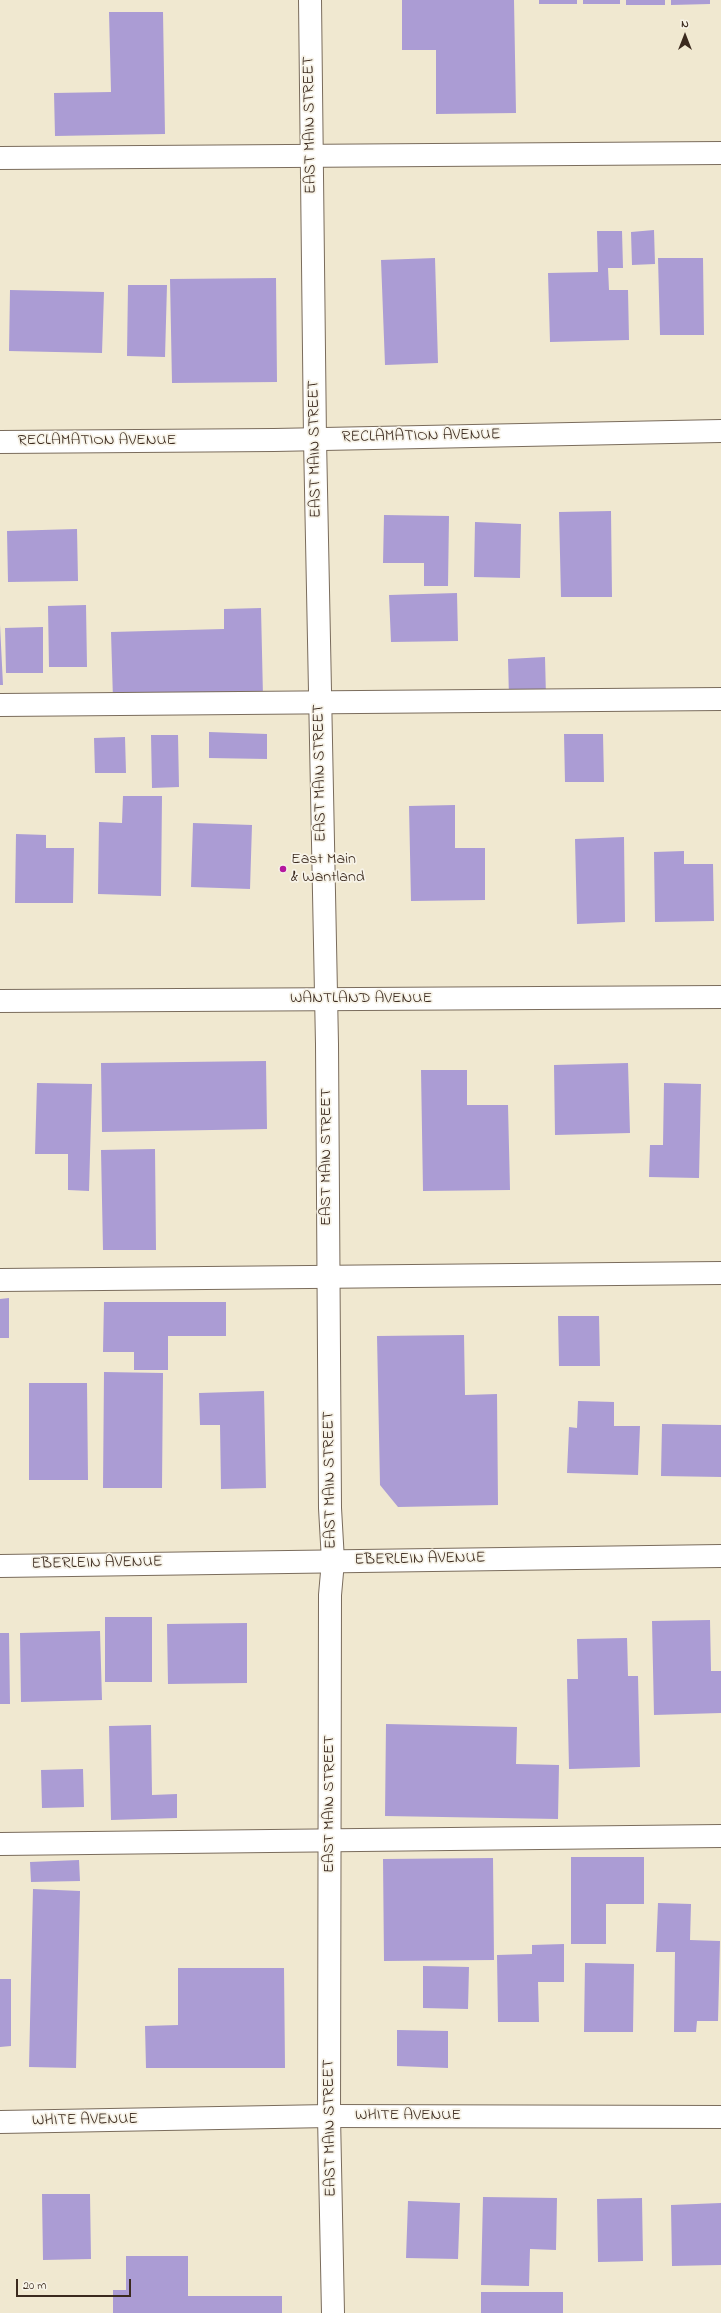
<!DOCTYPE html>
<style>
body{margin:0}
#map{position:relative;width:721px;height:2313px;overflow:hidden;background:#f0e8d0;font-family:"Indie Flower",sans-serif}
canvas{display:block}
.north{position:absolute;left:665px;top:16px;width:40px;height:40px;-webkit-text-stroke:3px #f7f3e8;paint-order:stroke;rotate:0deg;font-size:11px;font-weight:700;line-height:16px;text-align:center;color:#3b2a1e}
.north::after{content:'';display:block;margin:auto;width:14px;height:18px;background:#3b2a1e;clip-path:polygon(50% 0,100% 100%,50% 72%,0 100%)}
.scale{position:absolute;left:16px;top:2279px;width:115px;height:18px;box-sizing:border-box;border:2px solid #3b2a1e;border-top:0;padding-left:5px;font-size:12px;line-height:14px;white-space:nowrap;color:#3b2a1e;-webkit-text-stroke:3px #f7f3e8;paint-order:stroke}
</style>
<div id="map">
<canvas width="721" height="2313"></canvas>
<div class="north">N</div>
<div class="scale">20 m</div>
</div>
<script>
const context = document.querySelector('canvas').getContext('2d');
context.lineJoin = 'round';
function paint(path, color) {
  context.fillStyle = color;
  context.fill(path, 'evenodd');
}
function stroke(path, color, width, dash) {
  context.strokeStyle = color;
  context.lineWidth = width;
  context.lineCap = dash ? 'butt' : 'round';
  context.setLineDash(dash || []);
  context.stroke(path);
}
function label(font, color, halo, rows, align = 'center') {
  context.font = font + ' "Indie Flower",sans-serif';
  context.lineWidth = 3.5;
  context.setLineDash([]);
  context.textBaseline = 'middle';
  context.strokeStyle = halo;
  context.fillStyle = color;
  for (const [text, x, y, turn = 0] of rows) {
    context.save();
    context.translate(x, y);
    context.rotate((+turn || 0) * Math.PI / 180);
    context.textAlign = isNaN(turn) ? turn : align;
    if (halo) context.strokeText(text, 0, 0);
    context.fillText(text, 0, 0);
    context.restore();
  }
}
paint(new Path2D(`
 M402,0H514L516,113L436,114V50H402Z
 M539,0H577V4H539Z
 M583,0H620V4H583Z
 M626,0H665V5H626Z
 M671,0H710V4L671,5Z
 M109,12H163L165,134L55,136L54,93L111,92Z
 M654,230L655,264L632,265L631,232Z
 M597,231H622L623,268H608L609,290H628L629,340L550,342L548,273L598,272Z
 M435,258L438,363L385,365L381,260Z
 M658,258H703L704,335H660Z
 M276,278L277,382L172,383L170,279Z
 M128,285H167L165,357L127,356Z
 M10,290L104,292L102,353L9,351Z
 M611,511L612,597H561L559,512Z
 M384,515L449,516L448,586H424V563H383Z
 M475,522L521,524L520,578L474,577Z
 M77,529L78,581L8,582L7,531Z
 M457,593L458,641L391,642L389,595Z
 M86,605L87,667H49L48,606Z
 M261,608L263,697L113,700L111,632L224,629V609Z
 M0,625L3,685H0Z
 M43,627V673H6L5,628Z
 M545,657L546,697L509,698L508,659Z
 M209,732L267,734V759L209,758Z
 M564,734H603L604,782H565Z
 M151,735H178L179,787L152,788Z
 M125,737L126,773H95L94,738Z
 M123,796H162L161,896L98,894L99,822L122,823Z
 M455,805V848H485V900L411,901L409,806Z
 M193,823L252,825L250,889L191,887Z
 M16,834L46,835V848H74L73,903H15Z
 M624,837L625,922L577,924L575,839Z
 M684,851V864H713L714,921L655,922L654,852Z
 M266,1061L267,1129L102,1132L101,1063Z
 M628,1063L630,1133L555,1135L554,1065Z
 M421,1070H467V1105H508L510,1190L423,1191Z
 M37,1083L92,1084L89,1191L68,1190V1154H35Z
 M664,1083L701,1084L699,1178L649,1177L650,1145H663Z
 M155,1149L156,1250H103L101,1150Z
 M9,1298V1338H0V1299Z
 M104,1302H226V1336H168V1370H134V1352H103Z
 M558,1316H599L600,1366H559Z
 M464,1335L465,1395L497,1394L498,1505L398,1507L380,1485L377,1336Z
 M104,1372L163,1373L162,1488H103Z
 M29,1383H87L88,1480H29Z
 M264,1391L266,1488L221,1489L220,1425H200L199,1393Z
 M578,1401L614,1402V1426H640L638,1475L567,1473L569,1427L577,1428Z
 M662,1424L721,1425V1477L661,1476Z
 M105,1617H152V1682H105Z
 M710,1620L711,1671H721V1713L654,1715L652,1621Z
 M247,1623V1683L168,1684L167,1624Z
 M100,1631L102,1700L21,1702L20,1633Z
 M0,1633H9L10,1704H0Z
 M627,1638L628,1676H638L640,1767L569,1769L567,1679H578L577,1639Z
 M386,1724L517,1727L516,1764L559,1765L558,1819L385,1816Z
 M151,1725L152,1795L177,1794V1818L111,1820L109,1726Z
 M83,1769L84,1807L42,1808L41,1770Z
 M571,1857H644V1904H606V1944H571Z
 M493,1858L494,1960L384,1961L383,1859Z
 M79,1860L80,1881L31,1882L30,1862Z
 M33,1889L80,1891L76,2068L29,2067Z
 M658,1903L691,1904L690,1940L720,1941L718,2021H697L696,2032H674L675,1952H656Z
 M564,1944V1982H538L539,2022H498L497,1955L532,1954V1945Z
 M585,1963L634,1964L633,2032H584Z
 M423,1966L469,1967L468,2009L423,2008Z
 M178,1968H284L285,2068H146L145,2026L178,2025Z
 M0,1979H11V2046L0,2047Z
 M397,2030L448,2031V2068L397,2066Z
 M42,2194H90L91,2259L43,2260Z
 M483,2197L557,2198L556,2250L530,2249L529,2286L481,2285Z
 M642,2198L643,2261L598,2262L597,2199Z
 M408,2201L460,2203L458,2259L406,2258Z
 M721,2203V2265L672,2266L671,2205Z
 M126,2256H188V2296H282V2313H113V2290H126Z
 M481,2292H563V2313H481Z`), '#ab9cd4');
const service = new Path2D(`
 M0,158L721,153
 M0,705L721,699
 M0,1280L721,1273
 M0,1844L721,1836`);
const minor = new Path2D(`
 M0,442L274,440L721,431
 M0,1001L721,997
 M0,1566L721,1556
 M0,2122L329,2116L721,2117`);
const tertiary = new Path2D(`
 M310,0L315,439L327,1044L330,1508L333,1561L330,1595L329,2116L333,2313`);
stroke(service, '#7a6c5c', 24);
stroke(minor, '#7a6c5c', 24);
stroke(tertiary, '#7a6c5c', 24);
stroke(service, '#fff', 22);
stroke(minor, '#fff', 22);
stroke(tertiary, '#fff', 22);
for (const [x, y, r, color] of [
 [283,869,4,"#b5179e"]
]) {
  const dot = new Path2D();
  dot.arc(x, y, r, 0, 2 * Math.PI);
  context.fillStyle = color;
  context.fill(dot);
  stroke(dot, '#f7f3e8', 1.5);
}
label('16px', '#3b2a1e', '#f7f3e8', [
 ["EAST MAIN STREET",311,125,-91],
 ["RECLAMATION AVENUE",421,437,-1],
 ["RECLAMATION AVENUE",97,441],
 ["EAST MAIN STREET",316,449,-91],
 ["EAST MAIN STREET",321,773,-91],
 ["WANTLAND AVENUE",361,999],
 ["EAST MAIN STREET",327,1157,-90],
 ["EAST MAIN STREET",331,1480,-91],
 ["EBERLEIN AVENUE",420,1560,-1],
 ["EBERLEIN AVENUE",97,1564,-1],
 ["EAST MAIN STREET",330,1804,-90],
 ["WHITE AVENUE",408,2116],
 ["WHITE AVENUE",85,2121,-1],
 ["EAST MAIN STREET",331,2128,-91]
]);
label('16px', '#3b2a1e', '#f7f3e8', [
 ["East Main",291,860],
 ["& Wantland",291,878]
], 'left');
</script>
